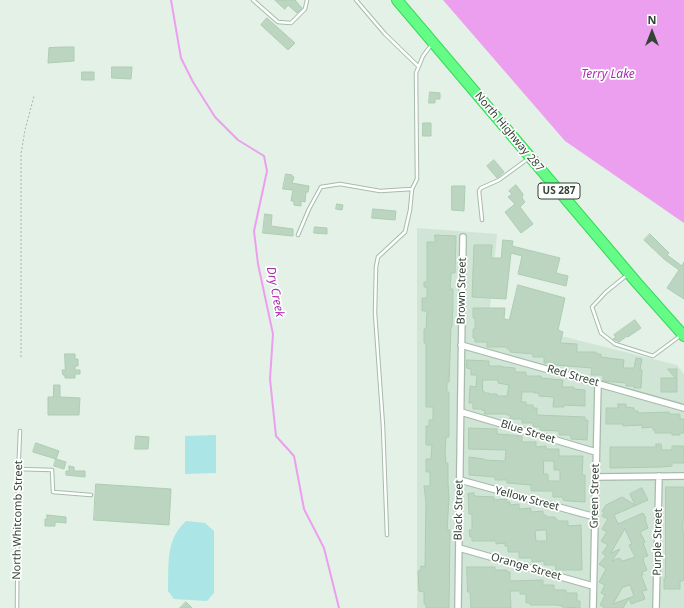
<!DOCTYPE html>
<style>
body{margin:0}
#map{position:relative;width:684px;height:608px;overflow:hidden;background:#e3f1e7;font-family:"Noto Sans",sans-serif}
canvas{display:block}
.north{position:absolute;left:632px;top:12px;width:40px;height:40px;-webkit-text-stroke:3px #fff;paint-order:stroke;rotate:0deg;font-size:11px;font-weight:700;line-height:16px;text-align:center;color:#334336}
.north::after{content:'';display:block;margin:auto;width:14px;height:18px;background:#334336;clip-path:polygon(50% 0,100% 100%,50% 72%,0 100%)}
</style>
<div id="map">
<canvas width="684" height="608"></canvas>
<div class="north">N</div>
</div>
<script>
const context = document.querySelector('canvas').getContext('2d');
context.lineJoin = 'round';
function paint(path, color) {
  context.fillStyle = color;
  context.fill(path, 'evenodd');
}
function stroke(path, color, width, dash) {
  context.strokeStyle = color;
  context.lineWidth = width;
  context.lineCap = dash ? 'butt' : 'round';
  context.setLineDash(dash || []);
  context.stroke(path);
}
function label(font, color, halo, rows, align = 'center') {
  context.font = font + ' "Noto Sans",sans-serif';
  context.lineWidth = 3.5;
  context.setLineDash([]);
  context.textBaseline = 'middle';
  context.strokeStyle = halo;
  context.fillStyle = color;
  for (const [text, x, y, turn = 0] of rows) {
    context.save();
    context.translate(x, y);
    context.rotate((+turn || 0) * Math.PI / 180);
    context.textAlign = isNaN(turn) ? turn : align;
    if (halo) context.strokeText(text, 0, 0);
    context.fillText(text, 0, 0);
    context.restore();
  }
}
paint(new Path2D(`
 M417,228L497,234L489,318L677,365L684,374V608H417Z`), '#d1e5d6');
paint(new Path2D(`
 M216,435V473L185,474V436Z
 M186,521L205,523L214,531V593L207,601L174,599L168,591C169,565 165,540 186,521Z`), '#abe5e6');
paint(new Path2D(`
 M443,0H684V223L565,141Z`), '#ec9fee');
stroke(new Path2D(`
 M171,0L181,58L193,82L215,117L238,140L264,156L267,171L254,231L258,264L273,334L270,379L276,436L294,456L304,509L324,548L339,608`), '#ec9fee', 2);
const building = new Path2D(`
 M275,0H295L302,8L297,13L288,5L285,9Z
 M267,18L295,43L288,50L261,25Z
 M64,47H74V61L48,63L49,48Z
 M112,67H132L131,79L112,78Z
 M82,72H94V80H82Z
 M430,92L440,93V99H435V103H429Z
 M423,123H431V136H423Z
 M494,160L504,172L497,178L487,166Z
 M286,174L292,175V176L294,177L292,183L309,186L308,192H306L305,202L301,201V206L294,205V201H291L293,190L283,189Z
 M516,185L523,194L522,198L525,202L520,207L533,224L521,233L505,212L515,204L508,197L512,194L509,191Z
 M452,186H465L464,211L452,210Z
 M337,204L343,205L342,210L336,209Z
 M373,209L396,211L395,220L372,218Z
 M265,214L272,215L271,226L293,229V236L263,233Z
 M315,227L327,228V234L314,233Z
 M650,234L669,253L667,255L682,266L684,262V299L667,288L679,270L664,259L644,240Z
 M435,235L456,236L455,273H451V275L450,289H453V305L452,327H451L449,382H447V392H449V437H446L445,453L446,463H448V483L449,498L447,530H450L449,608H426V604H424V592L419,591L418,571H420L421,566L425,567L426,502L424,486H430V472H426V459H431L432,445H426V426H429V420H433V407H426V343H424V329H426L427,311H422V298H427V287H424V282H427V242H435Z
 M503,240L513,241L512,246L560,258L556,273L568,276L566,286L518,274L522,256L511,253L506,299L472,297L474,245H492L491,258H501Z
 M518,285L565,298L558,330L563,332L560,343L577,344V352H596V354H601V357L624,360L623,368H634L636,358L642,359L640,370H642L641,388H634V386H626V383L603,381V375H591L592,368L555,365V363H544V357H533V354L510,352V349H507V347H487V342H475V338H473V329H475V318H473V308H505L504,319L509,320Z
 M635,320L641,328L628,337L627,336L619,342L613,339L616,337L614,335Z
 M65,354H75V359H78V366H75V370H80V374H75V378H65V375H63L62,370H65Z
 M467,360L489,361V366H502V367L515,368V372H526V376H541V378L563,380L562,387H574V389L585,390V406L564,405V407H553L554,397L539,396V393H534V392H522L521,402H526V405H533V408H537V415L585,417V420H588L587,440L571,439V436L569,435H559V431L540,430V427H533V423H522V419H510V415H507V414H484L485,411L482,410V409H473V403H469L470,386L476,387L477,375H471V369L467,368ZM483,380H498V383L509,385L507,396H497V394H489V393H484V391H483Z
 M668,369H677V392H661V378H675Z
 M54,385H60V397L80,398L79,415H48V397H53Z
 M618,404H626V407L634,408V411H638V413L669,412V414H680V419H684V433H680V435H672V433H655V430H653V427L642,428V425L623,426V424H606V408H618Z
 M469,428L497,429V434L522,436V442H536V447L546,446V449H559V456H583L582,475H585V502L568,501L563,500V497H553V491H531V485L507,483V480H495V477L469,475V457L484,459V460L505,461L506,450L469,449ZM544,461H554V470H560V481H548V474H544Z
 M136,436L149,437L148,449H135Z
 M36,443L59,451L56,459L33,452Z
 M656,444H661L662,450H672V446H684V463H672V466L662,467L610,468V447H656Z
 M56,459L66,462L64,469L54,466Z
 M69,466L74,467V471H85V477L66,475V471H69Z
 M96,484L171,489L169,525L94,520Z
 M666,487H684V521H683V532H684V575L683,581H680V589H664V578H665Z
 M642,488L648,500L614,515L618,524L643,513L646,518L645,519L648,528L640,532L645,542L643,543L648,556L643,557L644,559L643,560L647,570L642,572L643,575H641L647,590L642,591L645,599L631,604L629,598L623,608H603L604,607L600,605L605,595L601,593L605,585L599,582L606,569L599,564L606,556L602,553L608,545L601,541L607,532L602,529L608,519L602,516L604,512L602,511L606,505L622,497L635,505L630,494ZM625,529L632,544L629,545L635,557L623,561L619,558L612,561L620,549L611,553ZM630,585L634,596L613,604L622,588Z
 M474,493V496L494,497V500L507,499V502H510V505L519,504V509L531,508V512L543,511V515H546V517H555V519H557V521H568V526L581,525L582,570H556L555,565H544V561L532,562V558H519V552H508V546H505V543L496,544V541H472V537H470L469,530H472V514H469L468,494ZM546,530L547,541H536L535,531Z
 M47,515L66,517V523L55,522V526H45V519H47Z
 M467,567H495V570H507V572H510V581L543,580V585H554V589L556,590H566V593H577V601H580V608L562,607V606L557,605H530V603H526V594H520V591H510L511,608H471L470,592H468Z
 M186,602L192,608H180Z`);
paint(building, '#bcd5c0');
stroke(building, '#accdb2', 1);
const lane = new Path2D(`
 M253,0L278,22L291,23L305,9L307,0
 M356,0L385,34L418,66
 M482,220L479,191L481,188L499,180L529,158
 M298,235L309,209L321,187L340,184L380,191L412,189L417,179L416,73L423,56L432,44
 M627,275L606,292L592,307L601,333L615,344L653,356L680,336
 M18,469L52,470L53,492L91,495
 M387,535L383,426L375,313L376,267L378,257L405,232L410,210L412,189
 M17,608L18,478L20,431`);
const street = new Path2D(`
 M461,345L684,408
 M461,412L596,452
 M596,477L684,476
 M460,480L595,517
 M459,548L593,586
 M458,608L463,237
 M593,608L598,384
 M656,608L659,476`);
const highway = new Path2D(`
 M397,0L637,283L684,336`);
stroke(lane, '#a6bcab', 4.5);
stroke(street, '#a6bcab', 8);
stroke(highway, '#34da54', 12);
stroke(new Path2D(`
 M21,357V154L25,130L34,96`), '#97be9f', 1, [2, 2]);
stroke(lane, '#fff', 2.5);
stroke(street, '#fff', 5.5);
stroke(highway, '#64fb86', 10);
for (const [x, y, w] of [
 [559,191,42]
]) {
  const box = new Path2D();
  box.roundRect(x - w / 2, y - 8, w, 16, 3);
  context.fillStyle = '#fff';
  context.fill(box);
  stroke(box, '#334336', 1);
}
label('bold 10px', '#334336', null, [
 ["US 287",559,191]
]);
label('11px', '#334336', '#fff', [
 ["North Highway 287",509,132,50],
 ["Brown Street",462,291,-89],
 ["Red Street",573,376,16],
 ["Blue Street",528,432,17],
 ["Green Street",595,496,-89],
 ["Yellow Street",527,499,15],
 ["Black Street",459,510,-89],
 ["North Whitcomb Street",18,520,-89],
 ["Purple Street",658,542,-89],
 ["Orange Street",526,567,16]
]);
label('italic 12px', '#aa2fac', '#fff', [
 ["Terry Lake",608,75],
 ["Dry Creek",275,292,79]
]);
</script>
